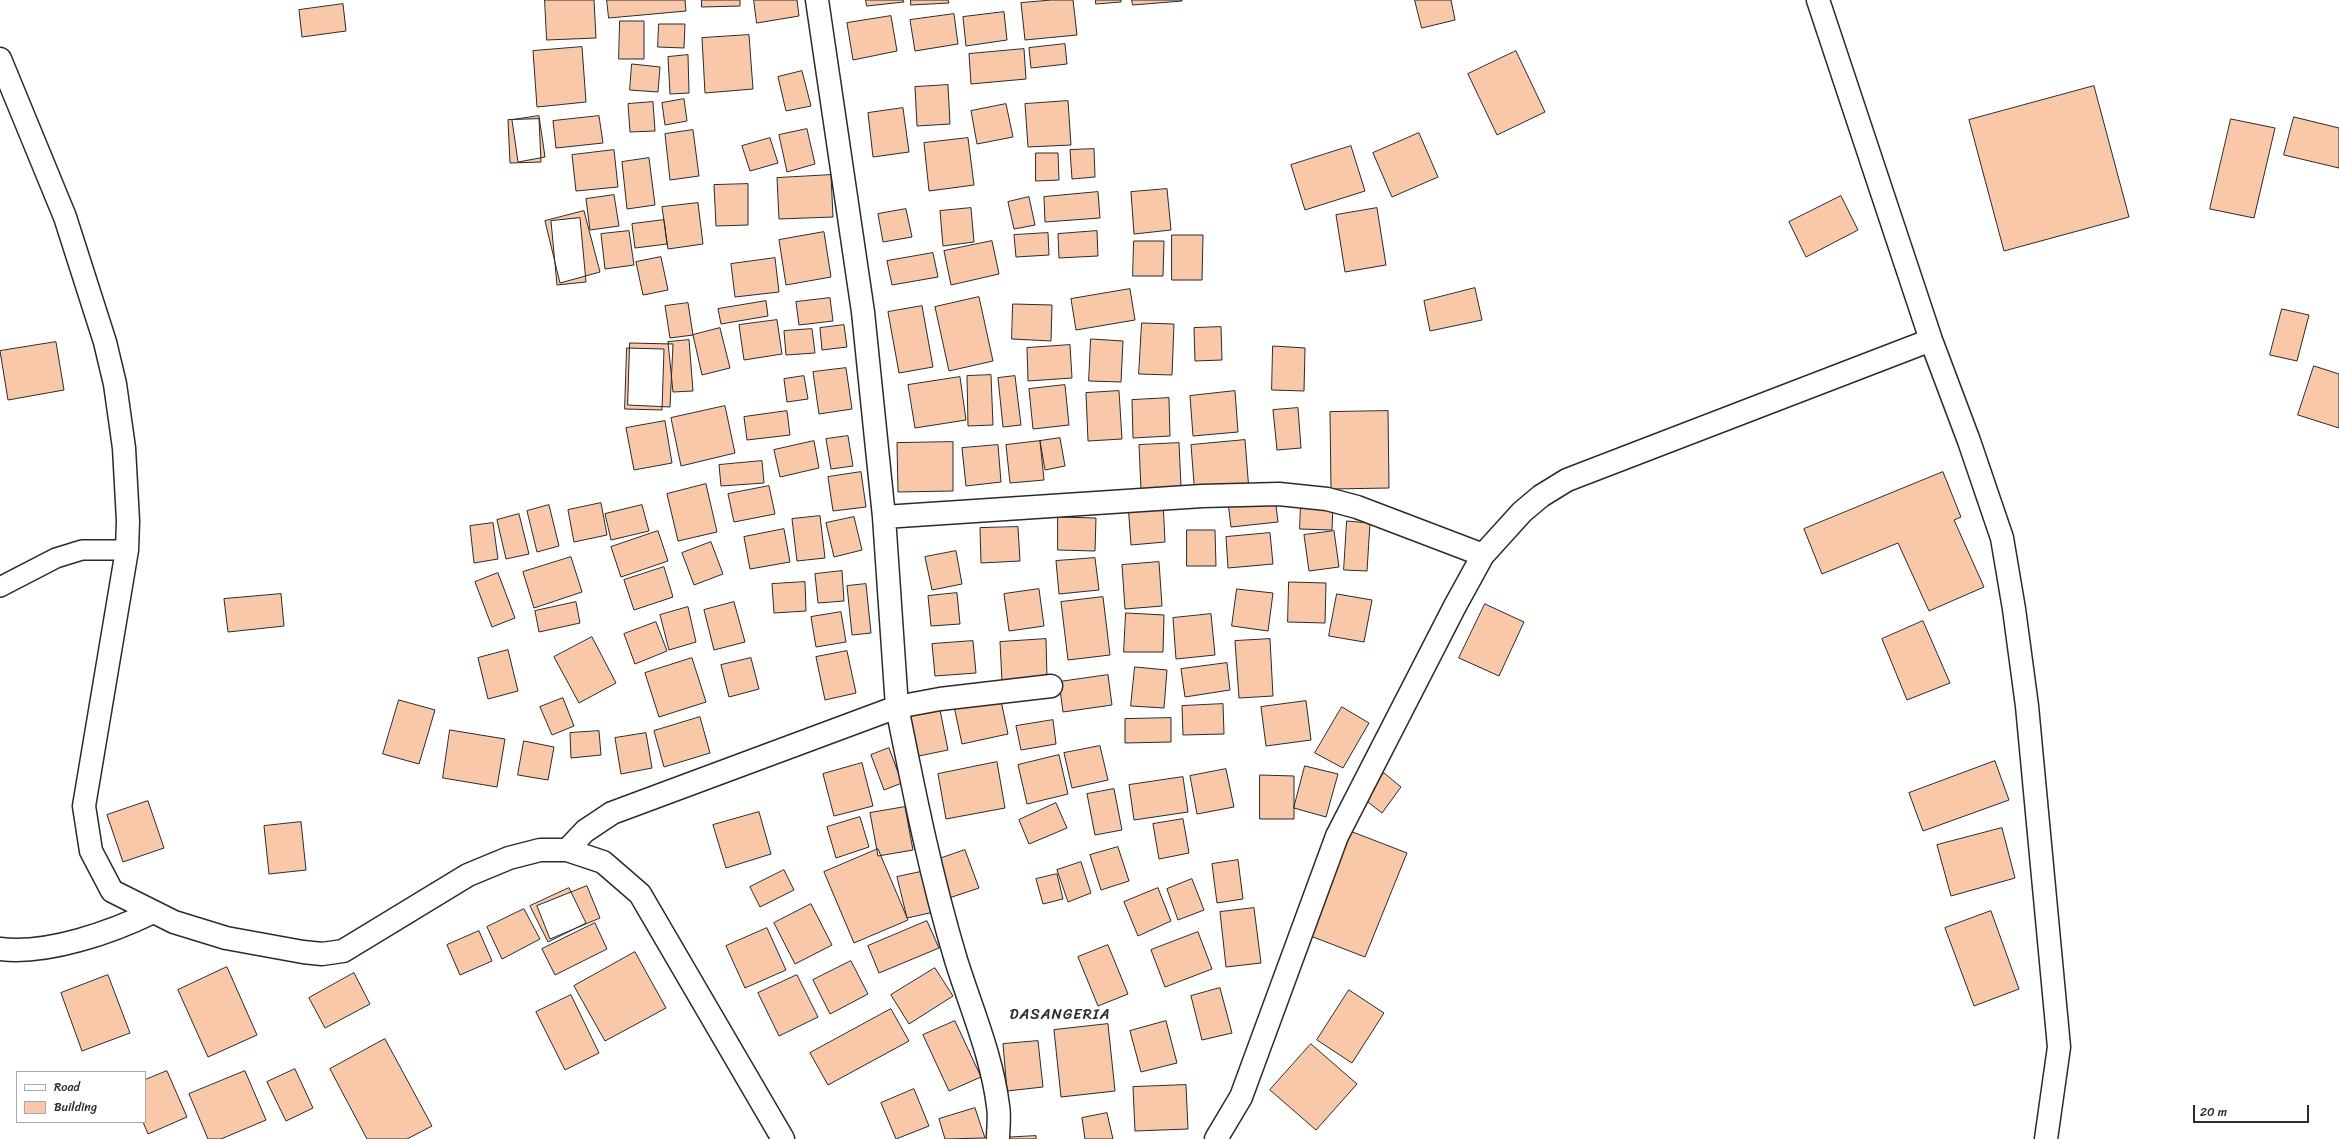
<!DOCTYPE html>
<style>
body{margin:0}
#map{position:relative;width:2339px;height:1139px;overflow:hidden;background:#fff;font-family:Sriracha,sans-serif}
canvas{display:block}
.legend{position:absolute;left:16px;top:1071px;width:130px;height:52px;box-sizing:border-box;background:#fff;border:1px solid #aaa;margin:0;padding:5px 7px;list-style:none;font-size:12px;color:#2b2b2b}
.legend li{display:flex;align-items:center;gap:8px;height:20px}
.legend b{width:20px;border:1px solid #aaa}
.scale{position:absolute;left:2193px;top:1105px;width:116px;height:18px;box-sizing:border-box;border:2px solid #2b2b2b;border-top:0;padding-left:5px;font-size:12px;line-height:14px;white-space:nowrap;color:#2b2b2b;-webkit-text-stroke:3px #fff;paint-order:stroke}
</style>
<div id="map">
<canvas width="2339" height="1139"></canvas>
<ul class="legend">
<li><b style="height:5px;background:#fff"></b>Road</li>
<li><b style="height:11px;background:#f8c8a8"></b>Building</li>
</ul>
<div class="scale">20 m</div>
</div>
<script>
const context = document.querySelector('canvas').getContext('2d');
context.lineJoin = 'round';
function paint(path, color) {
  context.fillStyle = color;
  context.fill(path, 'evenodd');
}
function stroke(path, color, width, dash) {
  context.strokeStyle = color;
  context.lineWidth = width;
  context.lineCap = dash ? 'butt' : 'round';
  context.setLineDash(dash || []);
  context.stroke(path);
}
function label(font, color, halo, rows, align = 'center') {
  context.font = font + ' Sriracha,sans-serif';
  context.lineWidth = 3;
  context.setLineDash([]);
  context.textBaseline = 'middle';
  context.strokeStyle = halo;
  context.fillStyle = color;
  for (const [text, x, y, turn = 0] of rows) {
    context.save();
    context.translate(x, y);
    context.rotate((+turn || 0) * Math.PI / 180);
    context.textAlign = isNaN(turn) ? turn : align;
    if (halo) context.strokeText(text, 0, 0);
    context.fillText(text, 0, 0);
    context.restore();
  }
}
const building = new Path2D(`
 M545,0H594L596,38L547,40Z
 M607,0H685L686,11L609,18Z
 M702,0H740V6L702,7Z
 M754,0H797L799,16L757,23Z
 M866,0H903L904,2L867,6Z
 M911,0H948L949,3L911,5Z
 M1052,0H1073L1077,35L1025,40L1021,3Z
 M1096,0H1121V2L1096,4Z
 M1132,0H1182V1L1133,5Z
 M1415,0H1451L1455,20L1422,28Z
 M343,4L346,31L302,37L299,10Z
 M1004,12L1007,40L966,46L963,17Z
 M954,14L958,44L915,51L910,20Z
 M891,16L897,51L853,60L847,23Z
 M620,21H644V59H619Z
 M659,24H685L684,48L658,47Z
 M749,35L753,89L705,93L702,38Z
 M1065,44L1067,64L1031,68L1029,48Z
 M582,47L586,102L537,107L533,51Z
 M1024,49L1026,79L971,84L969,54Z
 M1516,51L1545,112L1497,135L1468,74Z
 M688,55L689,93L670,94L668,57Z
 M632,64L660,67L658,92L630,90Z
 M802,71L811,106L786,111L778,77Z
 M948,85L950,124L917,126L915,87Z
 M2094,86L2129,217L2004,251L1969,120Z
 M684,99L687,121L665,125L662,103Z
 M1068,101L1071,145L1028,147L1025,104Z
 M653,102L655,131L630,132L628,104Z
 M1006,104L1013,137L977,144L971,111Z
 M903,108L909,152L873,157L868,113Z
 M539,116L545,157L518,162L512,120Z
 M599,116L603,143L556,148L553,121Z
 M2294,117L2339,128V168L2284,155Z
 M539,119L541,162L510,163L508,120Z
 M2231,119L2275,128L2254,218L2210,209Z
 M807,129L815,164L787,172L779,135Z
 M693,130L699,176L670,180L665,134Z
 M1419,133L1438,177L1392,197L1373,153Z
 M770,138L778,163L750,171L742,146Z
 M968,138L974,185L929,191L924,143Z
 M1351,146L1365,191L1305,210L1291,165Z
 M1094,149L1095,177L1072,179L1070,150Z
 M614,150L618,187L576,191L572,155Z
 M1036,153H1058L1059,180L1036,181Z
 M649,158L655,205L627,209L622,162Z
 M831,175L833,217L779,219L777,178Z
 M748,184V225L716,226L714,185Z
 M1167,189L1171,230L1134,234L1131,192Z
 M1098,192L1100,218L1045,222L1044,197Z
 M614,195L619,226L590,230L586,199Z
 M1841,196L1858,230L1806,257L1789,222Z
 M1029,197L1035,225L1014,229L1008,202Z
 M698,203L703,244L668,249L662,207Z
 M971,208L974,242L943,246L940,211Z
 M1377,208L1386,265L1345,272L1336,215Z
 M906,209L912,237L883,242L878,214Z
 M584,211L600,272L560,283L545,221Z
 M580,218L586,282L557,285L551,221Z
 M664,220L667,244L635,248L632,224Z
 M629,231L634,265L605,269L601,234Z
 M1097,231L1098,256L1059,258L1058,234Z
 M824,232L831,277L786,285L779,240Z
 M1048,233L1049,255L1016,257L1014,235Z
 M1172,235H1203L1202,280H1172Z
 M992,241L999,274L951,285L944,251Z
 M1134,241H1164L1163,276H1133Z
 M933,253L938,277L892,285L887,261Z
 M661,257L668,290L643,295L636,262Z
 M775,258L779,292L735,297L731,264Z
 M1475,288L1482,320L1430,331L1424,301Z
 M1130,289L1135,320L1076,330L1071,299Z
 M979,297L993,361L949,371L935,307Z
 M830,298L833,321L799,325L796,302Z
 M766,301L768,316L721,324L718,309Z
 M688,303L693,335L670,338L665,306Z
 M1013,304L1052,305L1051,341L1012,339Z
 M922,306L933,367L899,373L888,312Z
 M2282,309L2309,315L2297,361L2270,355Z
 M777,320L782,354L744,360L739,325Z
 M1142,323L1174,324L1172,375L1139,374Z
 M844,325L847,347L822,350L820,328Z
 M1221,327L1222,360L1195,361L1194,328Z
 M720,328L730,368L702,375L693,335Z
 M812,329L815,353L786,355L784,331Z
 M1091,339L1123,341L1121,382L1089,381Z
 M689,340L693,391L673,392L668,342Z
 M56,342L64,390L8,400L0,351Z
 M630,343L673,344L670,407L628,405Z
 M1070,345L1072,378L1028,381L1027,348Z
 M1273,346L1305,348L1304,391L1272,390Z
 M627,348L664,349L662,410L625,409Z
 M2314,366L2339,374V428L2298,415Z
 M846,368L852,409L819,414L813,372Z
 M991,375L993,425L968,426L967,376Z
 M804,376L808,399L787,402L784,379Z
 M1015,376L1021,425L1003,427L998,378Z
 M960,377L966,420L915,428L908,385Z
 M1065,385L1069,425L1033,429L1029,389Z
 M1119,391L1122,439L1088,441L1086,393Z
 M1235,391L1238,432L1193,436L1190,396Z
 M1169,398L1170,436L1133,438L1132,400Z
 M725,406L735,453L681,466L671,418Z
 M1298,408L1301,448L1277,450L1273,410Z
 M787,411L790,435L747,440L744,417Z
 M1388,411L1389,488L1331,489L1330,412Z
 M665,421L672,463L634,470L626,428Z
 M848,436L853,466L831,469L826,439Z
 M1060,438L1065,466L1045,470L1040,441Z
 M1245,440L1249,491L1195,496L1191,445Z
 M814,441L819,468L780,477L774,450Z
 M1040,441L1044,480L1010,483L1006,445Z
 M953,442V491L898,492L897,443Z
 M1179,443L1181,487L1141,490L1139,445Z
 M998,445L1001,482L966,486L962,448Z
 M762,461L764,483L721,486L719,465Z
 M861,472L866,507L833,511L828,477Z
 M1943,472L1961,517L1954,520L1984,587L1929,611L1898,543L1822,574L1804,529Z
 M706,484L717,532L678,541L667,494Z
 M769,486L775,514L734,522L728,494Z
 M1275,497L1278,522L1231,527L1228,502Z
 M1163,501L1165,542L1131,545L1128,503Z
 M1301,502L1333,503L1332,530L1300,529Z
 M601,503L607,535L574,542L568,510Z
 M549,505L559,546L537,552L527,511Z
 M642,505L649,531L611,540L605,514Z
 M519,514L529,554L506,559L497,520Z
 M820,516L825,558L797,561L792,519Z
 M854,517L862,550L834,557L826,523Z
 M1058,517L1096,518L1095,551L1058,550Z
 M1347,521L1370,523L1367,571L1344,570Z
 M493,523L498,559L474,563L470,526Z
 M1018,527L1020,561L981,563L980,528Z
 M784,529L790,562L750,569L744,537Z
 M1187,530H1215L1216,566H1187Z
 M658,531L668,561L621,577L611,547Z
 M1334,531L1339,567L1309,571L1304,535Z
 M1270,533L1273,564L1228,568L1226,537Z
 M711,542L723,574L694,585L682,553Z
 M956,551L962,584L932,590L925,557Z
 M571,557L582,592L534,608L523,572Z
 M1095,558L1099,590L1059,594L1056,561Z
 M1159,562L1162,606L1125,609L1122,565Z
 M664,567L673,597L634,610L624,580Z
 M842,571L844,601L818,603L815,574Z
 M498,573L515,618L492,627L475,582Z
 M805,582L806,611L774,613L772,584Z
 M1289,582L1326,583L1325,623L1288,622Z
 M866,584L871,633L852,635L847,586Z
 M1039,589L1044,626L1009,631L1004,594Z
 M1237,589L1273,593L1268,631L1232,626Z
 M957,593L960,624L931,626L928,596Z
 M281,594L284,626L228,632L224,599Z
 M1337,594L1372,600L1364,642L1329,636Z
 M1103,597L1110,655L1068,660L1061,602Z
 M576,602L580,623L539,632L535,611Z
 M734,602L745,642L714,650L704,610Z
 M1485,604L1524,622L1499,676L1459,658Z
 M688,607L696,642L669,650L660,615Z
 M841,612L846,642L816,647L811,617Z
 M1126,613L1164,615L1163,652H1124Z
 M1211,614L1215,655L1176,659L1173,618Z
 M1923,621L1950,683L1907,700L1882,639Z
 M656,622L667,651L635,664L624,634Z
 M592,637L616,683L579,703L554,657Z
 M1046,639L1047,678L1002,681L1000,642Z
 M1270,639L1273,696L1239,698L1235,641Z
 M973,641L976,673L935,676L932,644Z
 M508,650L518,691L488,699L478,658Z
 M847,651L856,693L825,700L816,657Z
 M692,658L706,702L659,717L645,673Z
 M751,658L759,689L729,697L721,665Z
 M1227,663L1230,690L1185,697L1181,669Z
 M1135,667L1167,670L1164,708L1131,706Z
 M1108,675L1112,705L1063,712L1059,682Z
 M1000,696L1008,734L962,744L954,706Z
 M563,698L574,726L552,735L540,707Z
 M399,700L435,710L419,764L383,754Z
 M1306,701L1311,740L1266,746L1261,707Z
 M1223,704L1224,734L1183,735L1182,706Z
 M939,705L948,750L914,757L905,712Z
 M1342,707L1369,723L1343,768L1315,753Z
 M700,717L710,753L664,767L654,731Z
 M1171,718V742L1125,743V719Z
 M1053,720L1056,744L1021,750L1016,726Z
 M450,730L505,739L497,787L443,778Z
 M599,731L601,755L571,758L570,733Z
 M646,733L652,768L621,774L615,738Z
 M524,741L554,747L548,780L518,775Z
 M1100,746L1108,780L1072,788L1064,753Z
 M889,748L902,783L884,790L871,755Z
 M1059,755L1068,794L1027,804L1018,765Z
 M1995,761L2009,800L1923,831L1909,793Z
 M997,762L1005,808L946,819L938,774Z
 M862,763L873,806L834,816L823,774Z
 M1305,766L1338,774L1326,817L1294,808Z
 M1226,769L1234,807L1197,814L1190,776Z
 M1384,773L1401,787L1382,813L1364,799Z
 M1260,775L1294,776V819H1260Z
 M1183,777L1188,812L1134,820L1129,785Z
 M1114,789L1122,830L1095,835L1087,794Z
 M148,801L164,848L123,862L107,815Z
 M1056,803L1067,828L1029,844L1019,820Z
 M905,807L913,850L878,856L870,813Z
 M759,812L771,854L726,868L713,825Z
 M860,817L869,847L836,858L827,827Z
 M1183,819L1189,853L1159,859L1153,824Z
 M301,822L306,870L269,874L264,826Z
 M2002,828L2015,878L1951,896L1937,845Z
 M1350,831L1407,853L1365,957L1308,935Z
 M1118,847L1129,881L1101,890L1090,855Z
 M878,849L908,920L854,943L824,872Z
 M965,850L979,888L949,898L936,860Z
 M1238,860L1243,899L1217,903L1212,864Z
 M1081,862L1091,893L1068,902L1057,870Z
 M784,870L794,890L760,907L750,887Z
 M925,871L934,912L907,918L897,877Z
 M1057,874L1063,899L1043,904L1036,879Z
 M1192,879L1204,910L1178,920L1167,889Z
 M587,886L600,918L550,939L537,906Z
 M569,888L586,923L548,942L530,906Z
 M1158,888L1171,921L1138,936L1124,902Z
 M811,904L832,945L795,964L774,923Z
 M1254,908L1261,963L1226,967L1220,912Z
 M524,909L540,939L502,959L487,927Z
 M1991,911L2019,989L1974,1006L1945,928Z
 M927,921L939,948L879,973L868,946Z
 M595,923L607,949L555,975L542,949Z
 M767,928L786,970L745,988L726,946Z
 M479,931L492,961L460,975L447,945Z
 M1198,932L1212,969L1165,987L1151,950Z
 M1108,945L1128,994L1098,1006L1078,957Z
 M635,952L666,1008L605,1041L574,986Z
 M851,961L868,994L830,1014L813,980Z
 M227,967L257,1035L208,1057L178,990Z
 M935,968L953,996L909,1024L891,995Z
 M354,973L370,1004L325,1028L309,998Z
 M108,975L130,1033L82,1051L61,993Z
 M797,975L818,1017L779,1036L758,993Z
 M1220,988L1232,1033L1202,1040L1191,996Z
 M1349,990L1384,1013L1352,1063L1317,1040Z
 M571,995L599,1053L565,1070L536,1012Z
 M891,1009L909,1041L828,1085L810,1053Z
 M955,1021L981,1077L949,1091L923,1035Z
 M1166,1021L1177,1063L1141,1072L1130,1031Z
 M1108,1024L1115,1091L1061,1097L1054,1030Z
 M385,1039L432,1126L407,1139H367L330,1069Z
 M1038,1041L1043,1087L1007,1091L1003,1044Z
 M1311,1044L1357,1084L1316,1130L1270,1090Z
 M295,1069L313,1108L286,1121L267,1082Z
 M167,1071L187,1117L148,1134L143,1122H145V1080Z
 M245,1071L266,1120L221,1139H208L189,1094Z
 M1186,1085L1188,1129L1135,1131L1133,1087Z
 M914,1089L929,1126L896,1139L881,1103Z
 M975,1108L985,1138L945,1139L939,1119Z
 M1107,1113L1113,1139H1085L1082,1118Z
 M1036,1136V1139H999V1138Z`);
paint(building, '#f8c8a8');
stroke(building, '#2b2b2b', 1);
const lane = new Path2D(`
 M0,587L56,558L82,550H127`);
const street = new Path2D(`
 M1818,0L1931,340L1969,441L2002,538L2014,609L2027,706L2059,1047L2046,1139
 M0,59L65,217L105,342L115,384L124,448L128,521L127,550L84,806L91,851L112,891L174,922L226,938L303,952L322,954L343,951L468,875L509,858L540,850H567L603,862L640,894L783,1139
 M884,517L1202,496L1279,494L1327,499L1357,507L1483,555
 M567,850L585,831L612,813L897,707L884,517L863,312L817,0
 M0,949C47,955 112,932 153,912
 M998,1139C998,1128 1000,1116 998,1106C992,1056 971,1008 956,960C931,877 914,792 897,707L940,699L1051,686
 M1216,1139L1241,1097L1337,836L1455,606L1483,555L1522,512L1541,496L1567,480L1931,340`);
stroke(lane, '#2b2b2b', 22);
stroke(street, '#2b2b2b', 25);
stroke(lane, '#fff', 19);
stroke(street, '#fff', 22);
context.letterSpacing = '1px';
label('15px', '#2b2b2b', '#fff', [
 ["DASANGERIA",1060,1015]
]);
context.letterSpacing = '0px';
</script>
